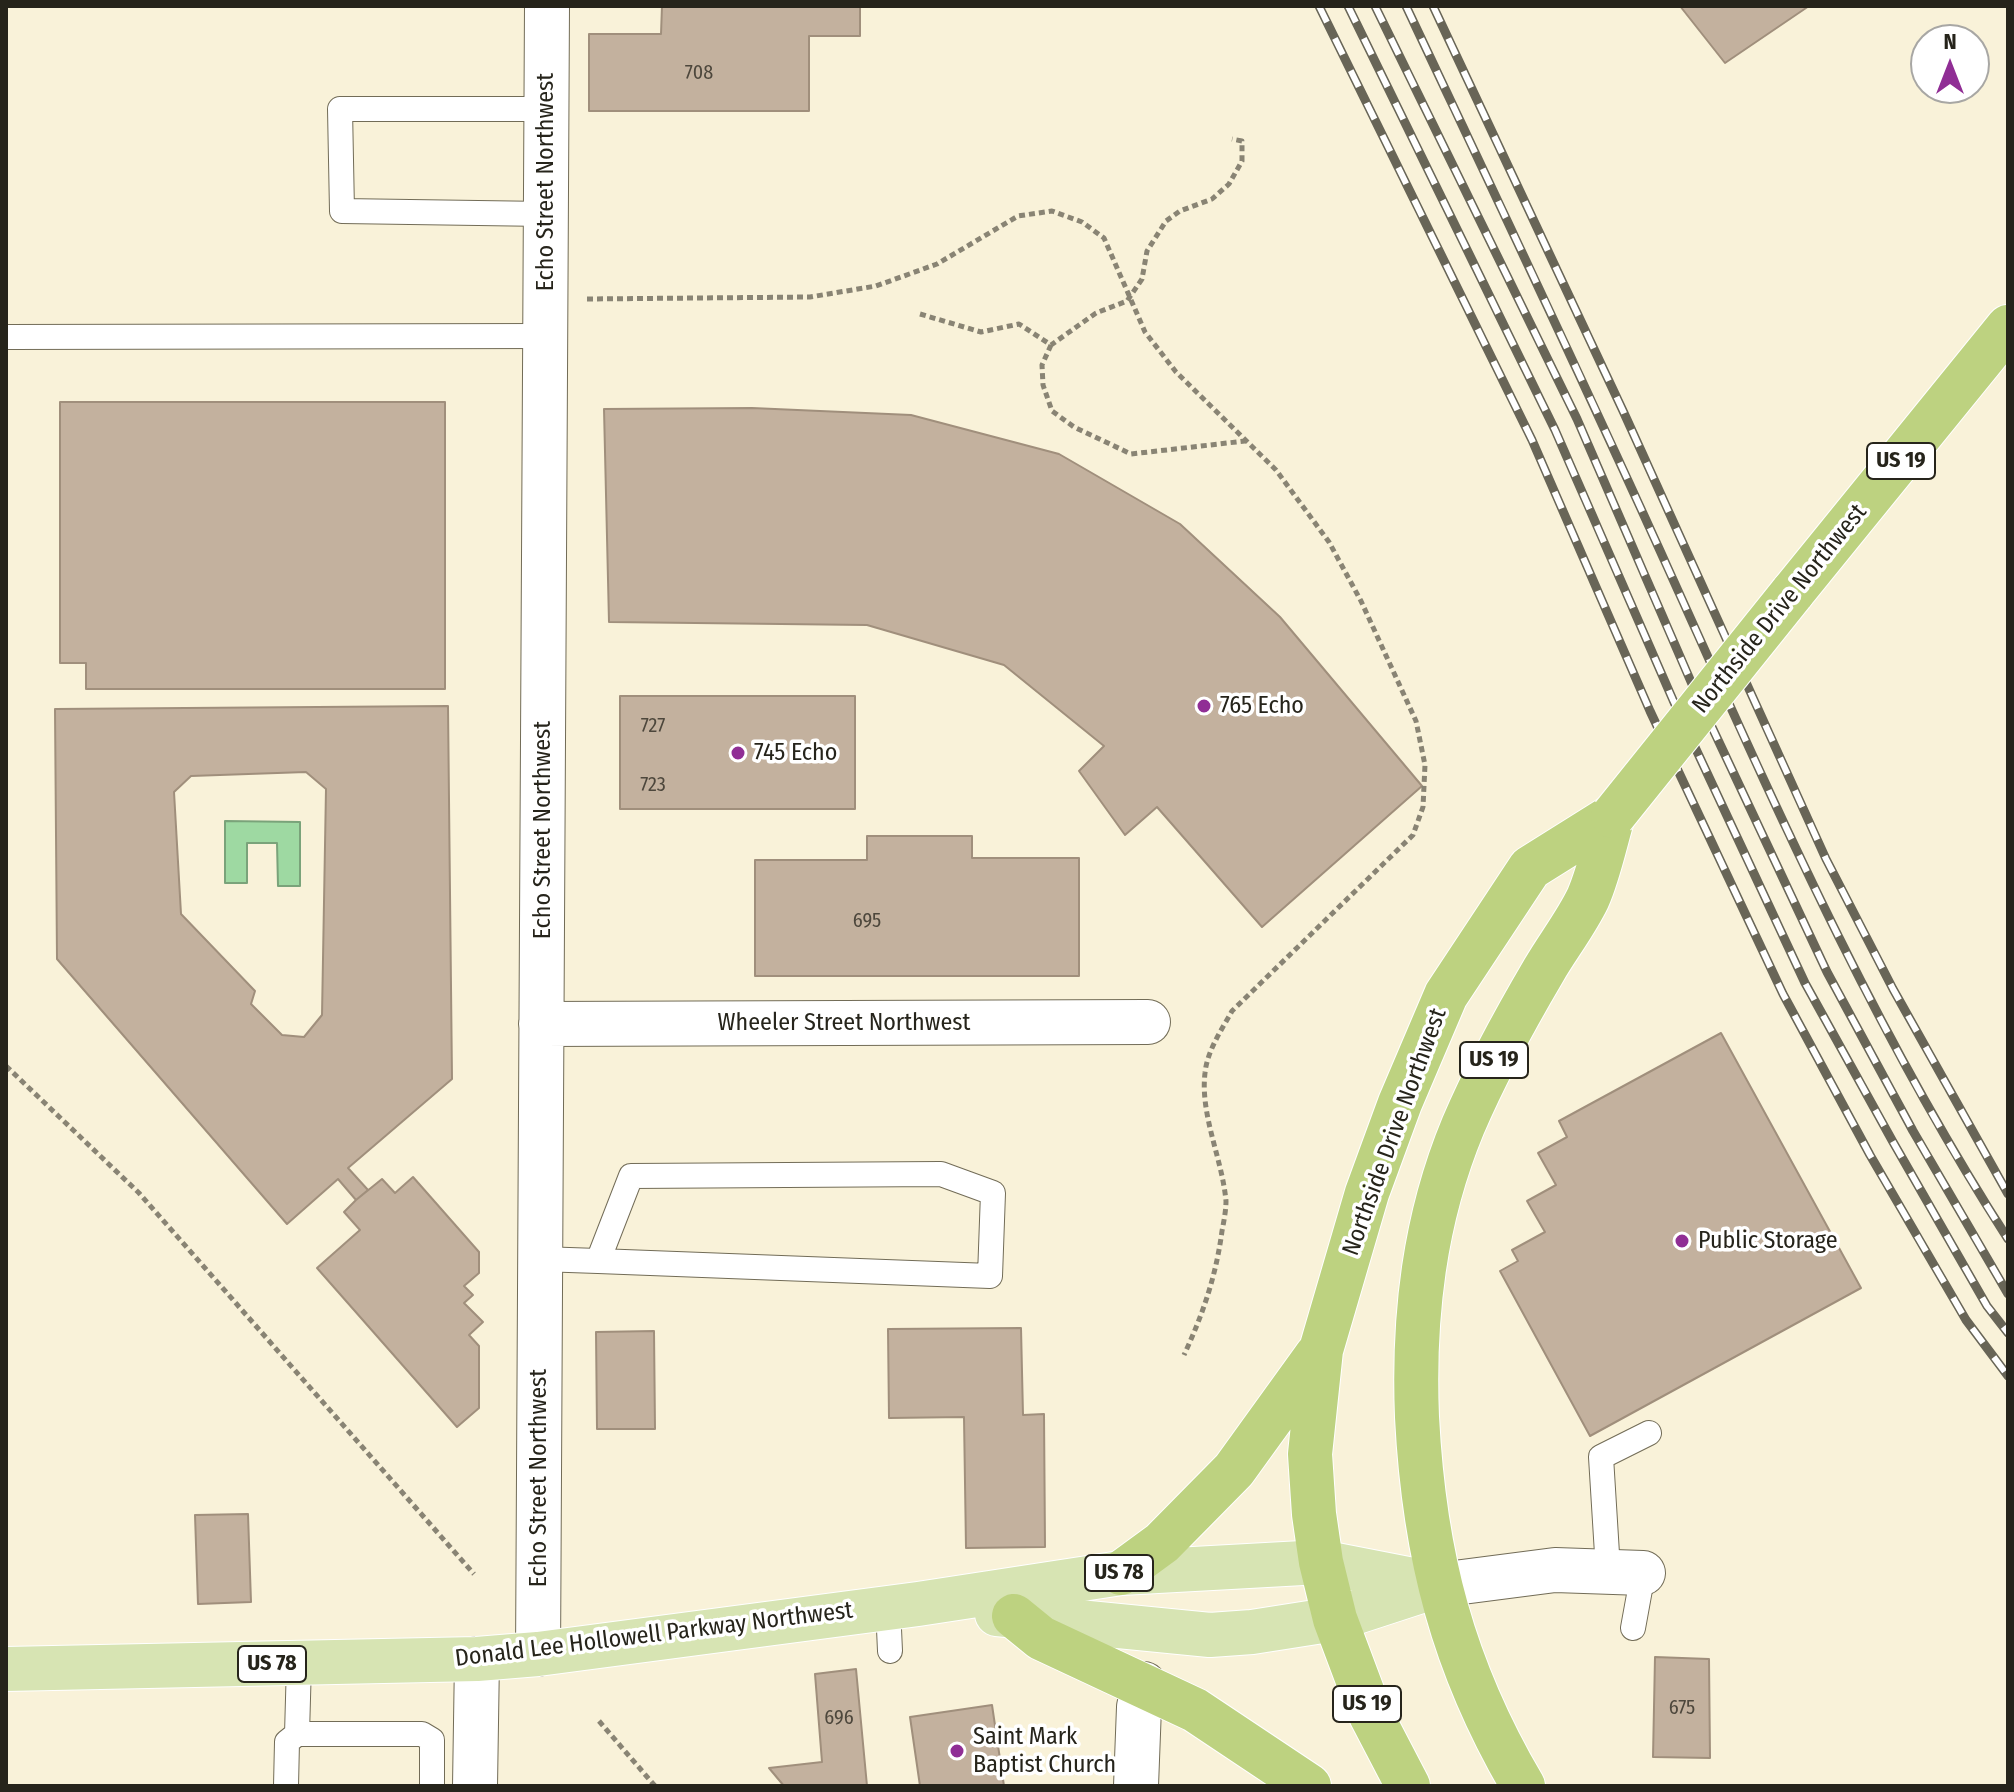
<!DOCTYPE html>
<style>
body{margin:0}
#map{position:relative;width:2014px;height:1792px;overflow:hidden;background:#f9f2d9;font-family:"Fira Sans Condensed",sans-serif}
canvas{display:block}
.frame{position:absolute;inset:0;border:8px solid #26241b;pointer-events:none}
.north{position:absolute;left:1910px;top:24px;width:80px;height:80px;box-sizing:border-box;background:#fff;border:2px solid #a8a7a4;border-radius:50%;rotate:0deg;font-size:22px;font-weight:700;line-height:32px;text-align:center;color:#26241b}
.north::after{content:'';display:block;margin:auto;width:28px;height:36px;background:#902e95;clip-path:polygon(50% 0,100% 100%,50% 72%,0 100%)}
</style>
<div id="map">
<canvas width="2014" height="1792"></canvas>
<div class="frame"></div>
<div class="north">N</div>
</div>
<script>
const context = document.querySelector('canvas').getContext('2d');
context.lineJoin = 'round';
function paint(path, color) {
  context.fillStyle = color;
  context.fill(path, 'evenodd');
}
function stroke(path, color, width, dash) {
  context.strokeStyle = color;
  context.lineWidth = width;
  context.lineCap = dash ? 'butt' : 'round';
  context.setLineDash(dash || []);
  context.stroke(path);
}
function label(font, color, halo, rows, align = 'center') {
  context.font = font + ' "Fira Sans Condensed",sans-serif';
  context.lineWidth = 7;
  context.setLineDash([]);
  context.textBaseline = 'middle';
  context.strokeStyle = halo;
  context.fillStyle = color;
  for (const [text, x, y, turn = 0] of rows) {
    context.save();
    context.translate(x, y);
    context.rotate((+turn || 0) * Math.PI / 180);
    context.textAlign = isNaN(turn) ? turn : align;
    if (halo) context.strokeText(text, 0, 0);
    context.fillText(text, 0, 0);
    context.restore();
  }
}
const water = new Path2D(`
 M225,821L300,822V886H278L277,843H247V883H225Z`);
paint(water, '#9ed9a2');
stroke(water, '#7aa37a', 2);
const building = new Path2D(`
 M662,6H860V36H809V111H589V34H661Z
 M1680,6H1809L1725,63Z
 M60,402H445V689H86V663H60Z
 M752,408L911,415L1059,454L1180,524L1280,617L1422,786L1262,927L1157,807L1125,835L1079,771L1104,746L1004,665L867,625L609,622L604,409Z
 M620,696H855V809H620Z
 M448,706L452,1079L348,1168L368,1190L356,1200L338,1179L287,1224L57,959L55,709ZM306,772L326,789L322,1015L304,1037L282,1035L251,1004L255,991L181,914L174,792L191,776Z
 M867,836H972V858H1079V976H755V860H867Z
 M1721,1033L1861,1288L1590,1436L1500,1271L1518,1261L1512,1250L1545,1232L1527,1201L1556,1185L1538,1153L1567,1137L1559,1121Z
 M413,1177L479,1252V1273L464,1286L473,1295L464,1303L483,1322L469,1335L479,1346V1408L457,1427L317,1268L360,1230L344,1212L356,1200L382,1179L395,1193Z
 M1021,1328L1023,1415L1044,1414L1045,1547L966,1548L964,1417L889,1418L888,1329Z
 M654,1331L655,1429H597L596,1332Z
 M248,1514L251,1602L198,1604L195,1515Z
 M1655,1657L1709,1659L1710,1758L1653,1757Z
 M856,1669L867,1786H784L769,1768L822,1762L815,1674Z
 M992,1705L1004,1786H920L910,1717Z`);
paint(building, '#c3b19e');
stroke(building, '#a08f7c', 2);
const lane = new Path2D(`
 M546,214L342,211L340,109H546
 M6,337L545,336
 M540,1259L598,1261L990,1276L993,1193L941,1174L631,1176L598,1261
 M1608,1570L1601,1457L1649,1433
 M888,1607L890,1651
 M1633,1628L1643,1573
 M297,1734L299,1663
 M286,1786L287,1742L297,1734H422L432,1740V1786`);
const street = new Path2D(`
 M541,1024L1148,1022
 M1439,1585L1555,1570L1643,1573
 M538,1654L547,6
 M475,1786L477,1659
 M1136,1786L1139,1707L1144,1684`);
const primary = new Path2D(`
 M997,1614L1210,1635L1252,1632L1335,1619L1436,1586
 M6,1669L477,1659L538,1654L918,1604L1121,1573L1321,1562L1439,1585`);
const highway = new Path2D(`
 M1792,593L2008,327
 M1121,1573L1162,1543L1234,1470L1317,1355
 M1014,1616L1041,1638L1195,1710L1309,1786
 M1408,1786L1371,1715L1335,1619L1321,1562L1314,1514L1310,1454L1321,1350L1367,1193L1400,1103L1446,995L1530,868L1613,816
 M1523,1786C1453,1667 1424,1555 1417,1417C1413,1317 1424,1220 1463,1126C1486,1072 1514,1021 1544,970C1558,946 1576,923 1588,898C1599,873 1605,843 1613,816`);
stroke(lane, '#726c57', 26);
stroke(street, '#726c57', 46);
stroke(primary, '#fff', 46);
stroke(highway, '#fff', 46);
stroke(new Path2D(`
 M587,299L810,297L876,286L937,264L1018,216L1052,211L1082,222L1104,238L1145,332L1176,372L1276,470L1329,542L1361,601L1416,721L1425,765L1423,807L1413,835L1232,1011C1222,1029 1207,1051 1205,1073C1200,1115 1222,1158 1226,1201C1226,1210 1224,1221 1222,1231C1216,1276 1203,1314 1184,1355
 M920,314L981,332L1019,324L1051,345L1096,313L1127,301L1142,279L1147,251L1166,221L1180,211L1212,199L1229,184L1242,161V141L1232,139
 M1051,345L1042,365L1043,385L1052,411L1074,427L1131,454L1245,441
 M6,1066L139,1193L474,1574
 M599,1721L655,1786`), '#898474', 5, [6, 4]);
stroke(lane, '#fff', 24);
stroke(street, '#fff', 44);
stroke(primary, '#d7e4b3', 44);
stroke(highway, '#bdd280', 44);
const rail = new Path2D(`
 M1319,6L1532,440L1650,711L1783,994L1870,1155L1966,1320L2008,1376
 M1348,6L1555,430L1673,700L1805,983L1893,1142L1987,1306L2008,1333
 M1375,6L1577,419L1695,691L1827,972L1913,1131L2008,1294
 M1406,6C1495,195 1585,384 1671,575C1773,801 1873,1030 2008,1239
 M1433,6L1624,413L1826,859L1893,989L2008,1194`);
stroke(rail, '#686557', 9);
stroke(rail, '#fff', 6, [18]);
const highwayBridge = new Path2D(`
 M1613,816L1792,593`);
stroke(highwayBridge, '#fff', 46, []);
stroke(highwayBridge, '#bdd280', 44);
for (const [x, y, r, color] of [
 [1204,706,8,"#902e95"],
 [738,753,8,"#902e95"],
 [1682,1241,8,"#902e95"],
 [957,1751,8,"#902e95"]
]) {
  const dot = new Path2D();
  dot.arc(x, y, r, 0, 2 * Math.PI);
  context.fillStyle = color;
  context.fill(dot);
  stroke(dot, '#fff', 3);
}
label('20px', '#4d473c', null, [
 ["708",699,73],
 ["727",653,726],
 ["723",653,785],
 ["695",867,921],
 ["675",1682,1708],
 ["696",839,1718]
]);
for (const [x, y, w] of [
 [1901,461,68],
 [1494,1060,68],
 [1119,1573,68],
 [272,1664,68],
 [1367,1704,68]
]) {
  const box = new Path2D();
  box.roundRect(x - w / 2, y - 18, w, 36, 6);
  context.fillStyle = '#fff';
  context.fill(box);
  stroke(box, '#26241b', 2);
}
label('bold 22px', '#26241b', null, [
 ["US 19",1901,461],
 ["US 19",1494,1060],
 ["US 78",1119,1573],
 ["US 78",272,1664],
 ["US 19",1367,1704]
]);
label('24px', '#26241b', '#fff', [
 ["Echo Street Northwest",546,182,-90],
 ["Northside Drive Northwest",1780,609,-51],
 ["Echo Street Northwest",543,830,-90],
 ["Wheeler Street Northwest",844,1023],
 ["Northside Drive Northwest",1395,1132,-70],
 ["Echo Street Northwest",539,1478,-90],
 ["Donald Lee Hollowell Parkway Northwest",654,1635,-7]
]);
label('24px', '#26241b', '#fff', [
 ["765 Echo",1220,706],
 ["745 Echo",754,753],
 ["Public Storage",1698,1241],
 ["Saint Mark",973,1737],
 ["Baptist Church",973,1765]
], 'left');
</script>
